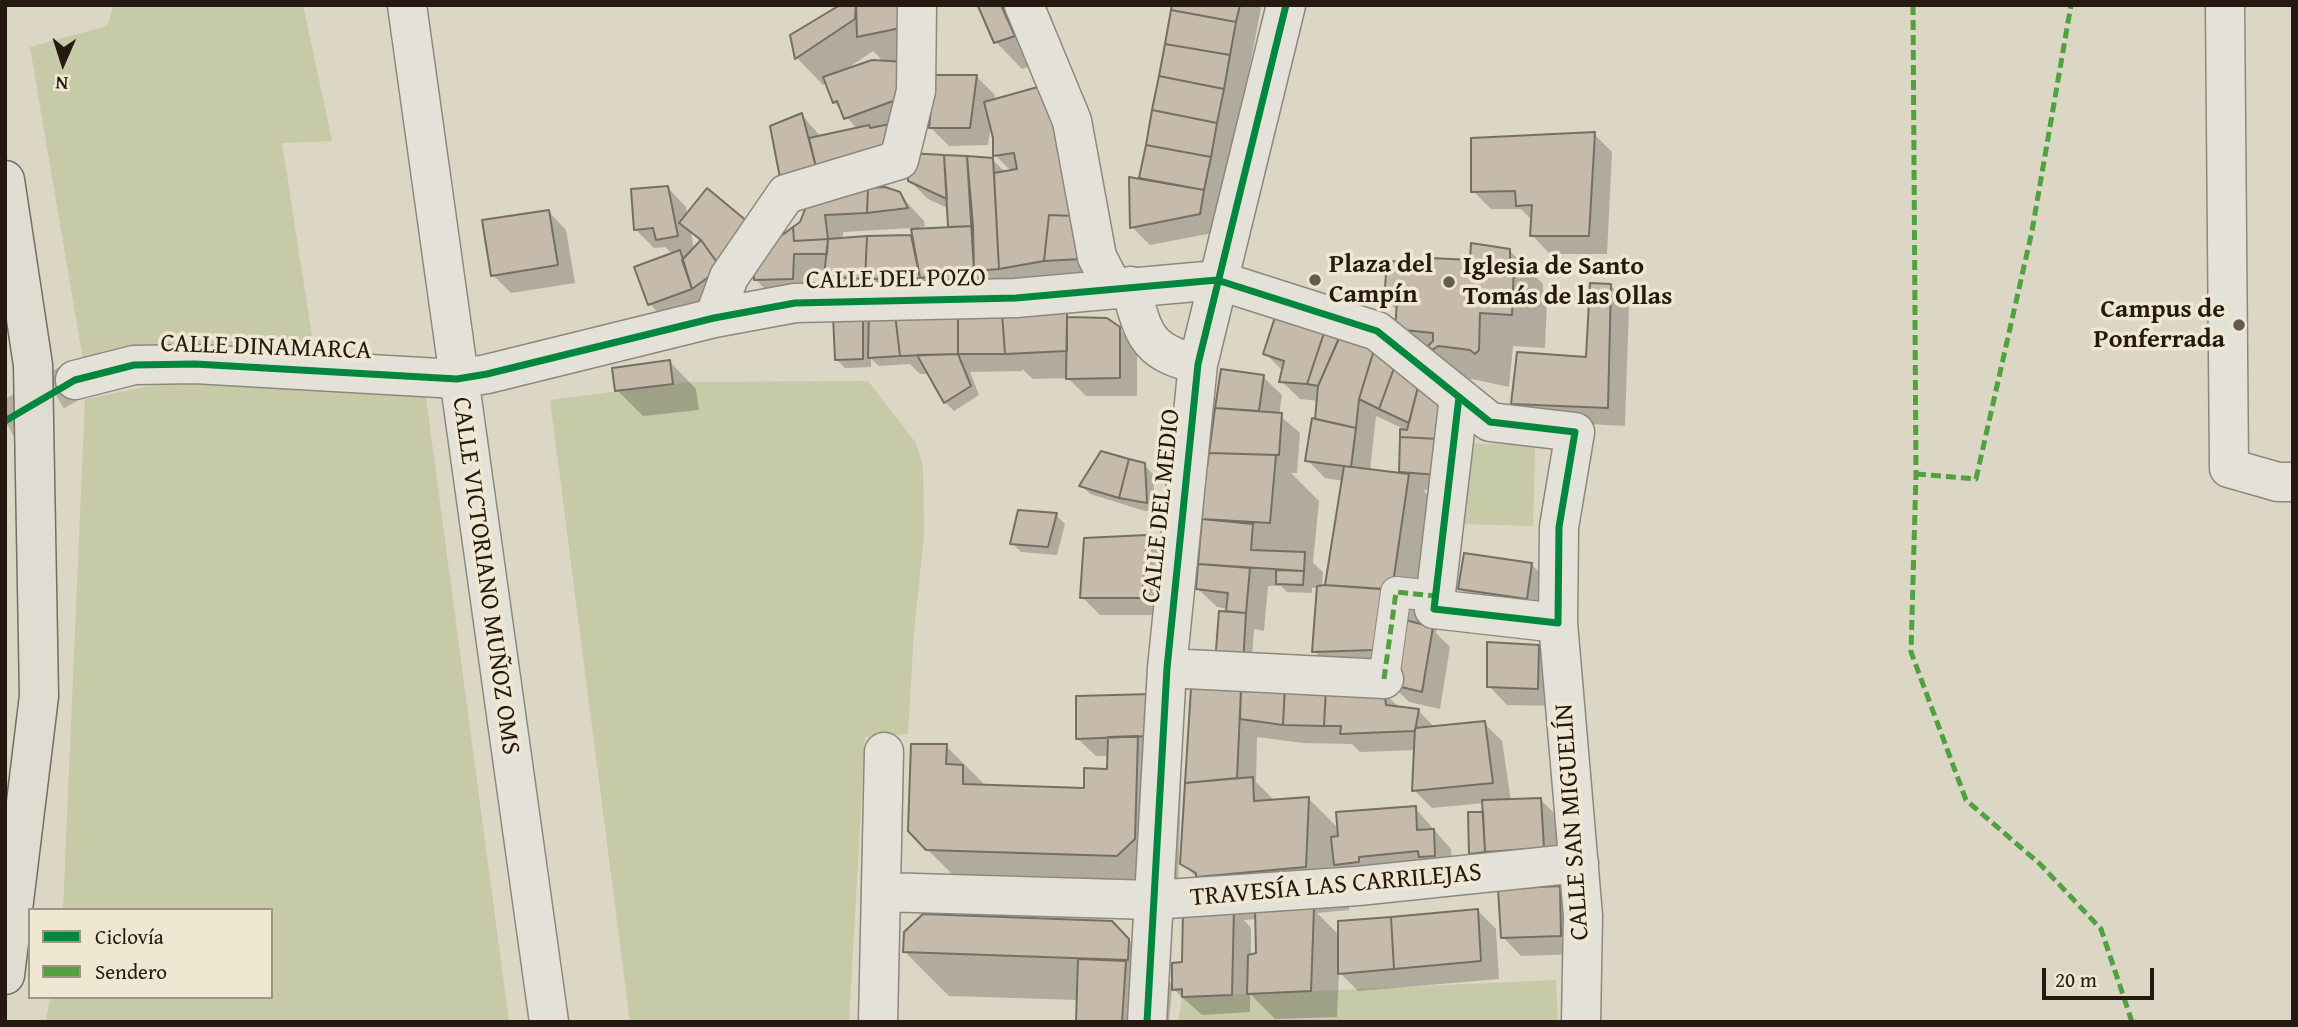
<!DOCTYPE html>
<meta charset="utf-8">
<style>
body{margin:0}
#map{position:relative;width:2298px;height:1027px;overflow:hidden;background:#dcd6c4;font-family:"Gentium Book Plus",serif}
canvas{display:block}
.frame{position:absolute;inset:0;border:7px solid #251911;pointer-events:none}
.legend{position:absolute;left:28px;top:908px;width:245px;height:91px;box-sizing:border-box;background:#efe7d2;border:2px solid #9e9585;margin:0;padding:9px 12px;list-style:none;font-size:21px;color:#251911}
.legend li{display:flex;align-items:center;gap:14px;height:35px}
.legend b{width:35px;border:2px solid #9e9585}
.north{position:absolute;left:28px;top:28px;width:70px;height:70px;-webkit-text-stroke:5px #efe7d2;paint-order:stroke;rotate:183deg;font-size:19px;font-weight:700;line-height:28px;text-align:center;color:#251911}
.north::after{content:'';display:block;margin:auto;width:24px;height:32px;background:#251911;clip-path:polygon(50% 0,100% 100%,50% 72%,0 100%)}
.scale{position:absolute;left:2042px;top:968px;width:112px;height:32px;box-sizing:border-box;border:4px solid #251911;border-top:0;padding-left:9px;font-size:21px;line-height:24px;white-space:nowrap;color:#251911;-webkit-text-stroke:5px #efe7d2;paint-order:stroke}
</style>
<div id="map">
<canvas width="2298" height="1027"></canvas>
<div class="frame"></div>
<ul class="legend">
<li><b style="height:9px;background:#00873e"></b>Ciclovía</li>
<li><b style="height:9px;background:#50a13f"></b>Sendero</li>
</ul>
<div class="north">N</div>
<div class="scale">20 m</div>
</div>
<script>
const context = document.querySelector('canvas').getContext('2d');
context.lineJoin = 'round';
function paint(path, color) {
  context.fillStyle = color;
  context.fill(path, 'evenodd');
}
function stroke(path, color, width, dash) {
  context.strokeStyle = color;
  context.lineWidth = width;
  context.lineCap = dash ? 'butt' : 'round';
  context.setLineDash(dash || []);
  context.stroke(path);
}
function label(font, color, halo, rows, align = 'center') {
  context.font = font + ' "Gentium Book Plus",serif';
  context.lineWidth = 7;
  context.setLineDash([]);
  context.textBaseline = 'middle';
  context.strokeStyle = halo;
  context.fillStyle = color;
  for (const [text, x, y, turn = 0] of rows) {
    context.save();
    context.translate(x, y);
    context.rotate((+turn || 0) * Math.PI / 180);
    context.textAlign = isNaN(turn) ? turn : align;
    if (halo) context.strokeText(text, 0, 0);
    context.fillText(text, 0, 0);
    context.restore();
  }
}
paint(new Path2D(`
 M114,5H303L332,141L282,143L313,343L83,360L30,47L107,26Z
 M230,370L424,382L509,1022H46L50,997H271V910H63L85,399Z
 M868,381L916,443L923,466L924,536L914,631L908,734L865,737L849,1022H630L550,400L689,382Z
 M1467,443L1535,446L1533,526L1462,524Z
 M1556,980L1558,1022H1178L1182,997Z`), '#c6caa7');
paint(new Path2D(`
 M843,5H921L935,52L892,62L909,155L993,160L1006,173L1012,172L995,155L991,123L988,145L949,146L931,128L977,77L995,95L994,101L1098,277L844,294L826,275V272H812L810,297L774,298L756,280L755,266L668,323L650,304L637,268L673,254L665,247L654,248L636,230L668,188L686,207L687,215L771,246L802,223L812,198L802,115L821,137L857,129L834,102L827,82L823,85L797,58L792,35ZM873,51L884,62L845,70ZM910,157V181L928,199L949,209L950,229L914,230L925,226L924,221L899,194H828ZM913,228V236L843,240V232ZM691,232L702,242L694,250Z
 M985,5H1003L1024,27L1040,63L1022,69L996,42L981,7Z
 M1174,5H1258L1261,8L1218,232L1150,245L1132,227Z
 M1594,134L1612,152L1607,254H1550L1532,235L1533,221L1521,209H1491L1473,191Z
 M548,211L566,230L575,283L511,293L493,275Z
 M1509,250L1543,284V297L1547,301L1545,348L1513,346L1509,387L1472,379L1467,382L1396,328L1398,311L1385,299L1472,262Z
 M1611,286L1629,304L1625,426L1531,421L1513,403L1588,359Z
 M1066,315L1071,319L1118,328L1137,347V396H1086L1068,378L1033,379L1022,369V371L970,372L979,395L954,411L945,402L929,374H920L910,364L879,366L871,359V367L845,368L837,360L862,316L870,324Z
 M1338,339L1373,348L1456,493L1423,490L1452,519L1436,633L1450,647L1440,709L1409,702L1391,684L1332,669L1314,651L1318,588H1312V593L1287,592L1281,586H1268L1264,631L1254,629L1251,672L1225,671L1232,614L1228,609L1217,607L1198,589L1209,469L1222,371L1263,377L1282,395L1279,415L1300,433L1297,473H1291L1319,501L1313,563L1323,572L1322,588H1331L1344,481L1325,478L1307,460L1319,401L1300,399L1281,381L1284,372L1265,353ZM1376,416L1402,428L1400,472L1403,475L1370,471Z
 M670,362L696,389L699,410L643,416L617,390Z
 M1144,465L1153,474L1155,511H1145L1090,494L1081,485Z
 M1056,515L1065,524L1057,555L1021,552L1012,543Z
 M1146,537L1165,555L1160,615H1100L1082,597Z
 M1531,564L1565,598L1494,622L1460,588Z
 M1538,647L1556,665V706L1507,705L1489,686Z
 M1193,690L1383,692L1400,708L1418,710L1435,728L1484,723L1502,741L1511,801L1540,799L1559,818L1561,865L1479,862L1470,853L1485,817L1484,803L1432,808L1414,790L1416,750L1360,752L1352,744L1303,743L1257,737L1256,782L1275,801L1308,798L1340,830L1415,808L1451,849L1453,874L1350,879L1349,910L1317,913L1340,936L1477,910L1496,929L1499,979L1358,991L1339,972L1337,1017L1275,1019L1250,994V1012L1202,1015L1172,988L1169,1022H1078L1079,1000L949,996L905,952L1112,923L1174,986L1184,964L1229,910L1182,863L1190,784L1187,782ZM1257,919L1258,954L1251,956V928L1244,920Z
 M1151,696L1153,754L1181,782L1178,884L971,893L909,831L946,746L987,787L1086,790L1109,770V756H1096L1077,738Z
 M1560,888L1578,906L1579,954L1521,956L1503,937Z`), '#0003');
const building = new Path2D(`
 M840,5H856L855,19L795,59L790,35Z
 M856,5H907L910,26L857,37Z
 M1001,5L1015,36L994,43L978,6Z
 M1172,5H1240L1236,22L1171,10Z
 M1171,10L1236,22L1230,55L1165,44Z
 M1165,44L1230,55L1224,89L1159,76Z
 M872,60L907,62L904,97L844,119L837,101L833,103L823,77Z
 M934,75H977L970,128H929Z
 M1159,76L1224,89L1217,123L1152,110Z
 M1045,85L1074,216L1049,215L1044,261L999,269L994,173L1017,169L1014,153L993,156V138L984,102Z
 M1152,110L1217,123L1211,157L1146,145Z
 M802,113L818,175L781,183L770,126Z
 M895,123L877,156L818,175L809,138L869,125L870,128Z
 M1595,132L1589,236H1530L1532,205L1516,206L1515,191L1471,192V138Z
 M1146,145L1211,157L1204,190L1139,178Z
 M908,153L944,155L947,199L908,181Z
 M944,155L967,156L973,226L948,227Z
 M967,156L993,158L999,269L974,271Z
 M1129,177L1204,190L1200,214L1130,228Z
 M668,186L678,236L656,240L653,228L634,230L631,189Z
 M885,187L900,192L908,208L867,213L868,188Z
 M707,188L754,227L721,268L701,240L679,223Z
 M868,188L867,213L825,215L828,239L794,241L793,227L800,222L810,197Z
 M549,210L558,265L491,276L482,220Z
 M1049,215L1074,216L1081,259L1044,261Z
 M973,226L974,271L920,278L911,229Z
 M793,227L794,241L828,239L827,254H794L793,279L754,280L753,257Z
 M911,235L920,278L865,279L867,236Z
 M867,236L865,279L824,276L828,239Z
 M701,240L721,268L692,289L682,260Z
 M1471,243L1510,249V264L1514,265L1512,315L1480,313L1479,350L1475,354L1470,350L1438,346L1432,350L1428,346L1433,341V333L1395,329L1397,302L1384,300L1387,261L1430,262L1431,258L1470,260Z
 M680,250L692,289L648,305L634,267Z
 M1590,283L1611,284L1608,408L1511,404L1517,352L1586,357Z
 M1002,313H1067V351L1005,354Z
 M1002,313L1005,354H958V314Z
 M863,314V359L835,360L833,315Z
 M869,314H895L900,356L868,358Z
 M895,314H958V354L900,356Z
 M1067,317L1107,318L1120,327V378L1066,379Z
 M1275,317L1324,333L1307,384L1279,382L1284,361L1263,354Z
 M1324,333L1339,338L1318,386L1307,384Z
 M1341,334L1374,350L1359,399L1356,428L1315,419L1318,386Z
 M1374,350L1397,360L1379,409L1359,399Z
 M958,354L971,386L944,403L917,355Z
 M670,360L673,384L615,391L612,368Z
 M1397,360L1419,383L1409,423L1379,409Z
 M1221,369L1264,375L1259,411L1215,408Z
 M1419,383L1439,392V439L1400,437V429L1407,430Z
 M1215,408L1282,413L1279,455L1209,453Z
 M1312,418L1356,428L1351,467L1305,461Z
 M1400,437L1439,439V475L1399,472Z
 M1101,451L1129,459L1119,498L1079,486Z
 M1209,453L1276,455L1270,523L1202,519L1204,467H1207Z
 M1129,459L1145,463L1147,503L1119,498Z
 M1344,466L1409,474L1392,590L1325,585Z
 M1018,510L1057,513L1048,547L1010,544Z
 M1202,519L1253,524L1251,550L1305,552L1304,571L1198,564Z
 M1147,535L1142,598H1080L1084,538Z
 M1464,553L1532,563L1527,599L1458,589Z
 M1198,564L1250,568L1246,613L1226,611L1228,593L1196,589Z
 M1276,570L1304,571L1303,585L1276,584Z
 M1325,585L1385,589L1373,650L1312,652L1317,586Z
 M1219,611L1246,613L1243,664L1215,663Z
 M1397,618L1433,627L1422,692L1389,684Z
 M1487,642L1539,645L1538,689L1487,687Z
 M1285,685L1283,725L1240,719L1241,689Z
 M1285,685L1326,687L1324,726L1283,725Z
 M1326,687L1384,690L1386,705L1419,709L1415,731L1340,734L1341,726H1324Z
 M1191,688L1241,689L1237,778L1185,783Z
 M1152,694L1150,736L1076,739V696Z
 M1485,721L1493,783L1412,791L1415,728Z
 M1138,736L1135,839L1117,856L926,850L908,831L911,744H947L946,764L963,765V784L1084,788V768L1107,769L1108,737Z
 M1253,777L1254,801L1309,797L1306,867L1196,877V873L1180,864L1185,783Z
 M1541,798L1544,848L1485,852L1482,800Z
 M1416,806L1417,830L1434,829L1435,856L1419,857L1418,851L1359,857V862L1334,865L1331,837L1338,836L1336,812Z
 M1468,812H1483L1485,852L1469,854Z
 M1560,886L1561,936L1501,938L1498,889Z
 M1234,908L1232,995L1182,997V989L1172,990V963L1182,962L1183,911Z
 M1314,908L1311,991L1247,994L1248,955L1256,953L1255,909Z
 M1478,909L1481,961L1394,969L1391,917Z
 M923,914L1112,921L1129,939L1128,960L903,952L904,932Z
 M1391,917L1394,969L1338,974V921Z
 M1078,959L1126,961L1122,1022H1076Z`);
paint(building, '#c6baab');
stroke(building, '#746f65', 2);
stroke(new Path2D(`
 M5,421L75,380`), '#b7b0a0', 38, [38, 19]);
const pedestrian = new Path2D(`
 M1384,679L1396,592L1435,596`);
const minor = new Path2D(`
 M1024,5L1072,121L1097,257L1113,288
 M2225,5L2229,468L2278,482H2293
 M1130,286C1144,334 1145,352 1198,364
 M714,318L729,277L786,194L899,160L916,91L917,5
 M75,380L134,365L195,364L457,379L487,374L714,318L795,303L1016,298L1217,280L1377,331L1490,422L1575,432L1559,527L1558,623L1434,609L1459,397
 M1558,623L1583,916L1581,1022
 M1167,668L1384,679
 M882,892L1152,900L1358,886L1579,863
 M878,1022L884,752
 M1147,1022L1167,668L1198,364L1286,5`);
const tertiary = new Path2D(`
 M407,5L549,1022`);
const trunk = new Path2D(`
 M5,180L33,365L39,696L5,975`);
stroke(pedestrian, '#8d887e', 32);
stroke(minor, '#8d887e', 41);
stroke(tertiary, '#8d887e', 41);
stroke(trunk, '#746f65', 41);
stroke(pedestrian, '#e4e1d8', 30);
stroke(minor, '#e4e1d8', 38);
stroke(tertiary, '#e4e1d8', 38);
stroke(trunk, '#dfdcd2', 38);
stroke(new Path2D(`
 M1913,5L1916,474L1911,652L1966,800L2040,864L2101,929L2132,1022
 M1916,474L1976,479L2032,231L2071,5
 M1384,679L1396,592L1435,596`), '#50a13f', 5, [10, 5]);
stroke(new Path2D(`
 M5,421L75,380L134,365L195,364L457,379L487,374L714,318L795,303L1016,298L1217,280L1377,331L1490,422L1575,432L1559,527L1558,623L1434,609L1459,397
 M1147,1022L1167,668L1198,364L1286,5`), '#00873e', 7);
for (const [x, y, r, color] of [
 [1315,280,7,"#655b50"],
 [1449,282,7,"#655b50"],
 [2239,325,7,"#655b50"]
]) {
  const dot = new Path2D();
  dot.arc(x, y, r, 0, 2 * Math.PI);
  context.fillStyle = color;
  context.fill(dot);
  stroke(dot, '#efe7d2', 2.5);
}
label('bold 26px', '#251911', '#efe7d2', [
 ["Plaza del",1329,265],
 ["Campín",1329,295],
 ["Iglesia de Santo",1463,267],
 ["Tomás de las Ollas",1463,297],
 ["Campus de",2225,310,"right"],
 ["Ponferrada",2225,340,"right"]
], 'left');
label('26px', '#251911', '#efe7d2', [
 ["CALLE DEL POZO",896,280,-1],
 ["CALLE DINAMARCA",266,348,2],
 ["CALLE DEL MEDIO",1162,506,-84],
 ["CALLE VICTORIANO MUÑOZ OMS",485,576,82],
 ["CALLE SAN MIGUELÍN",1573,822,-94],
 ["TRAVESÍA LAS CARRILEJAS",1336,886,-5]
]);
</script>
